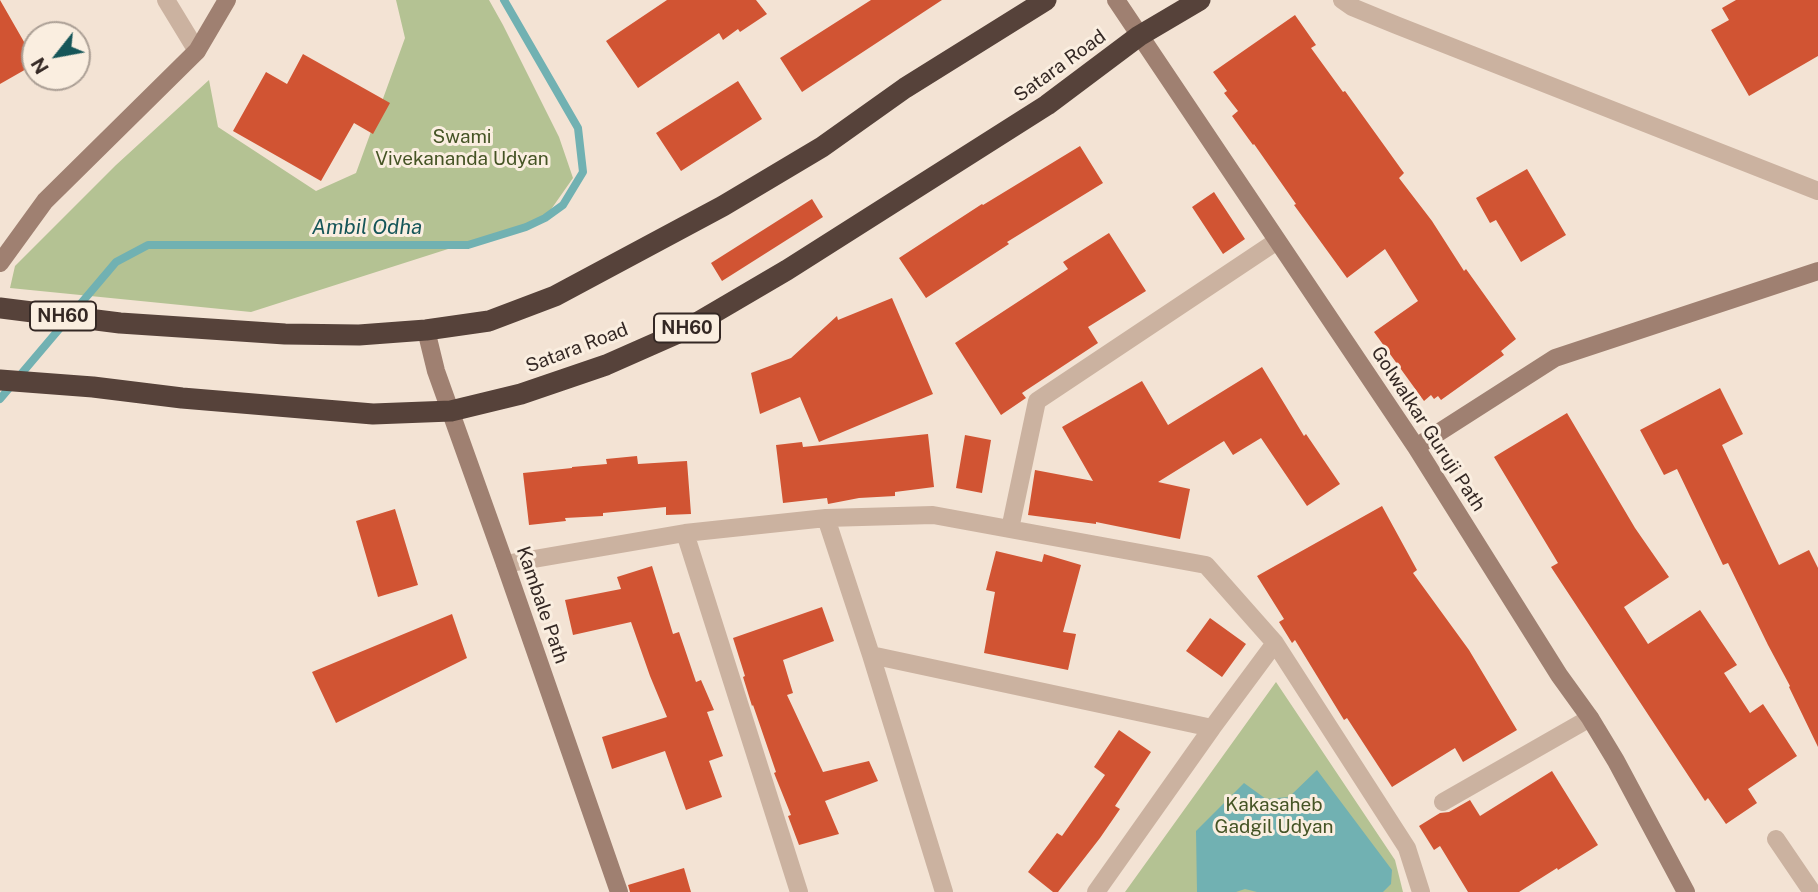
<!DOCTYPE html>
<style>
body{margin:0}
#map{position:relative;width:1818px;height:892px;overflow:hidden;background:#f3e3d4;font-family:"Public Sans",sans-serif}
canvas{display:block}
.north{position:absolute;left:21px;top:21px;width:70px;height:70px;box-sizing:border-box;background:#faeee0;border:2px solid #ab9f95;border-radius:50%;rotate:239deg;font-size:19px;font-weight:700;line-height:28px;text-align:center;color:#342824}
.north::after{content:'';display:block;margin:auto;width:24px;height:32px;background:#165659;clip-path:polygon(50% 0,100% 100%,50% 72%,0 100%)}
</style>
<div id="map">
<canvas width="1818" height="892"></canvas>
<div class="north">N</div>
</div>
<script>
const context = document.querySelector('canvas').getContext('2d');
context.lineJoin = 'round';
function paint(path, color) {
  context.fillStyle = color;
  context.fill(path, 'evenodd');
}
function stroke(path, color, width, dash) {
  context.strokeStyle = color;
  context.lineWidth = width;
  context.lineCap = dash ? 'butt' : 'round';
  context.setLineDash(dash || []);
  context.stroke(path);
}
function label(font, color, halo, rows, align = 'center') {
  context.font = font + ' "Public Sans",sans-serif';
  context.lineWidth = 6;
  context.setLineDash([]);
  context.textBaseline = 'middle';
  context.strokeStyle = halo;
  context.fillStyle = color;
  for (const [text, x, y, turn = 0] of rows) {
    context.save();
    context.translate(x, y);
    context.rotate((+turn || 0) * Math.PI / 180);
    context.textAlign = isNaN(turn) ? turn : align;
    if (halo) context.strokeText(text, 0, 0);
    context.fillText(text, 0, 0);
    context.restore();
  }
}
paint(new Path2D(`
 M396,0H489L503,25L559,137L573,178L545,218L251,312L10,288L15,266L116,165L209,80L218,127L316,191L356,173L405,38Z
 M1276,682L1395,860L1403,892H1125Z`), '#b4c293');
paint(new Path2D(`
 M1317,770L1392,870L1391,884L1383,892H1257L1245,889L1236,892H1197L1196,831L1244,783L1266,799L1289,797Z`), '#71b1b2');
stroke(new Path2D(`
 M0,399L116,262L148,245H468L526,227L545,218L563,205L583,172L578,128L504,0`), '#71b1b2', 8);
paint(new Path2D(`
 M0,0L35,61V64L0,84Z
 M667,0H756L767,14L740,32L738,29L723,40L719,33L638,88L606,41Z
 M871,0H942L802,92L780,58Z
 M1736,0H1818V56L1749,96L1711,30L1729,20L1722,8Z
 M1295,15L1316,45L1311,48L1343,92L1345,91L1404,173L1399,178L1432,221L1464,271L1466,269L1516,339L1501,351L1504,355L1441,400L1438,396L1434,399L1431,395L1424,401L1374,332L1418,301L1385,249L1347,278L1294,205L1296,204L1254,144L1253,145L1232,116L1238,111L1224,93L1227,91L1213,72Z
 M303,54L390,103L373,134L354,123L321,181L233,131L266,72L287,84Z
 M738,81L762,119L681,171L656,133Z
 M1080,146L1103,183L1007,242L1009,244L926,298L899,258L982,204L983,205Z
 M1527,169L1566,235L1521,262L1496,220L1490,223L1476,198Z
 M1214,192L1245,239L1223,254L1192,207Z
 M812,199L823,217L722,281L711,263Z
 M1109,233L1146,291L1088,327L1098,343L1022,393L1026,398L1001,415L955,343L1068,269L1063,262Z
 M892,298L933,394L819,442L800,397L760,414L751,373L791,358L837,316L838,320Z
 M1262,367L1304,436L1306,434L1340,484L1307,506L1261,438L1233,455L1224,441L1158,482L1190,489L1180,539L1096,522V524L1028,515L1035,470L1093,481L1062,427L1142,381L1168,425Z
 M1720,388L1743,434L1722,445L1779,565L1809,550L1818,568V747L1789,687L1790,686L1768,645L1728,563L1723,565L1677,469L1664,475L1640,430Z
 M1567,413L1635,528L1669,577L1624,607L1648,644L1700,610L1737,665L1724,673L1750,713L1763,704L1797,756L1748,789L1757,803L1726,824L1708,798L1705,801L1551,567L1558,563L1494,457Z
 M928,434L934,487L895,492V496L859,498L828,504L827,498L783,503L776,445L802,442L803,447Z
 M965,435L991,440L982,493L956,488Z
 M637,456L638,464L687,461L691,514L666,515V507L603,513V516L565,518L566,521L529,525L523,473L572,468V467L607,464L606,459Z
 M1382,506L1417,570L1413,573L1469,650L1517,730L1463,762L1455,748L1392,787L1347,718L1344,720L1295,640L1292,643L1279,622L1284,619L1257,576Z
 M395,509L418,585L378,597L356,521Z
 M996,551L1042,562L1044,554L1081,565L1063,632L1076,634L1068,670L984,653L995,592L986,590Z
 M652,566L673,634L679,632L696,682L701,680L714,710L707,712L723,756L709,761L722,797L686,810L665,751L612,769L602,737L667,717L650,676L631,622L573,635L565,600L621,589L617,577Z
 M822,607L834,641L783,660L793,693L787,695L823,772L869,761L878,781L825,801L839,834L799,845L788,816L791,815L774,773L776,772L753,705L752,706L743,677L745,676L733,638Z
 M452,614L467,658L336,723L312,672Z
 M1210,618L1246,644L1222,677L1186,651Z
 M1119,730L1151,752L1115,806L1120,809L1100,838L1058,892H1053L1028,872L1057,833L1062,836L1105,775L1094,767Z
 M1552,771L1598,845L1558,870L1557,868L1519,892H1468L1440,846L1434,850L1419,826L1440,813L1449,812L1470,800L1480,816Z
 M684,868L691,892H630L628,885Z`), '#d15433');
stroke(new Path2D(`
 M166,0L197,51
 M1342,0L1352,7L1396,25L1818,191
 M826,518L871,655L944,892
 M1010,529L1037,401L1277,241
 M685,533L799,892
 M505,564L685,533L826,518L933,515L1206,565L1275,643L1407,848L1421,892
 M871,655L1212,728
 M1443,802L1590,718
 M1776,839L1812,892
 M1096,892L1212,728L1275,643`), '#cbb2a0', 18);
stroke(new Path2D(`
 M1116,0L1416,447L1559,675L1590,718L1616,761L1686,892
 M0,263L45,201L197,51L227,0
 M426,330L436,371L505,564L619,892
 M1416,447L1555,358L1818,271`), '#9f8071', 18);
stroke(new Path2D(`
 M0,308L120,323L285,334L359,335L426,330L489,321L555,296L723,206L822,147L905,88L1046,0
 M0,380L93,387L182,398L373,414L451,411L521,394L606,365L683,331L787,270L1047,105L1139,36L1200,0`), '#56423a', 21);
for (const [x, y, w] of [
 [63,316,66],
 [687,328,66]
]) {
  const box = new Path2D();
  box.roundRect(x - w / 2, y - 14.5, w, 29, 5);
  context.fillStyle = '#faeee0';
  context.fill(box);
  stroke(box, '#342824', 2);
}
label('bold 18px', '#342824', null, [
 ["NH60",63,316],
 ["NH60",687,328]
]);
label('19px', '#342824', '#faeee0', [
 ["Satara Road",1060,66,-36],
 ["Satara Road",577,348,-21],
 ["Golwalkar Guruji Path",1428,429,57],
 ["Kambale Path",542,605,71]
]);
label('19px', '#455425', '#faeee0', [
 ["Swami",462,137],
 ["Vivekananda Udyan",462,159],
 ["Kakasaheb",1274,805],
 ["Gadgil Udyan",1274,827]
]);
label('italic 21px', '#165659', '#faeee0', [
 ["Ambil Odha",367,228]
]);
</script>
